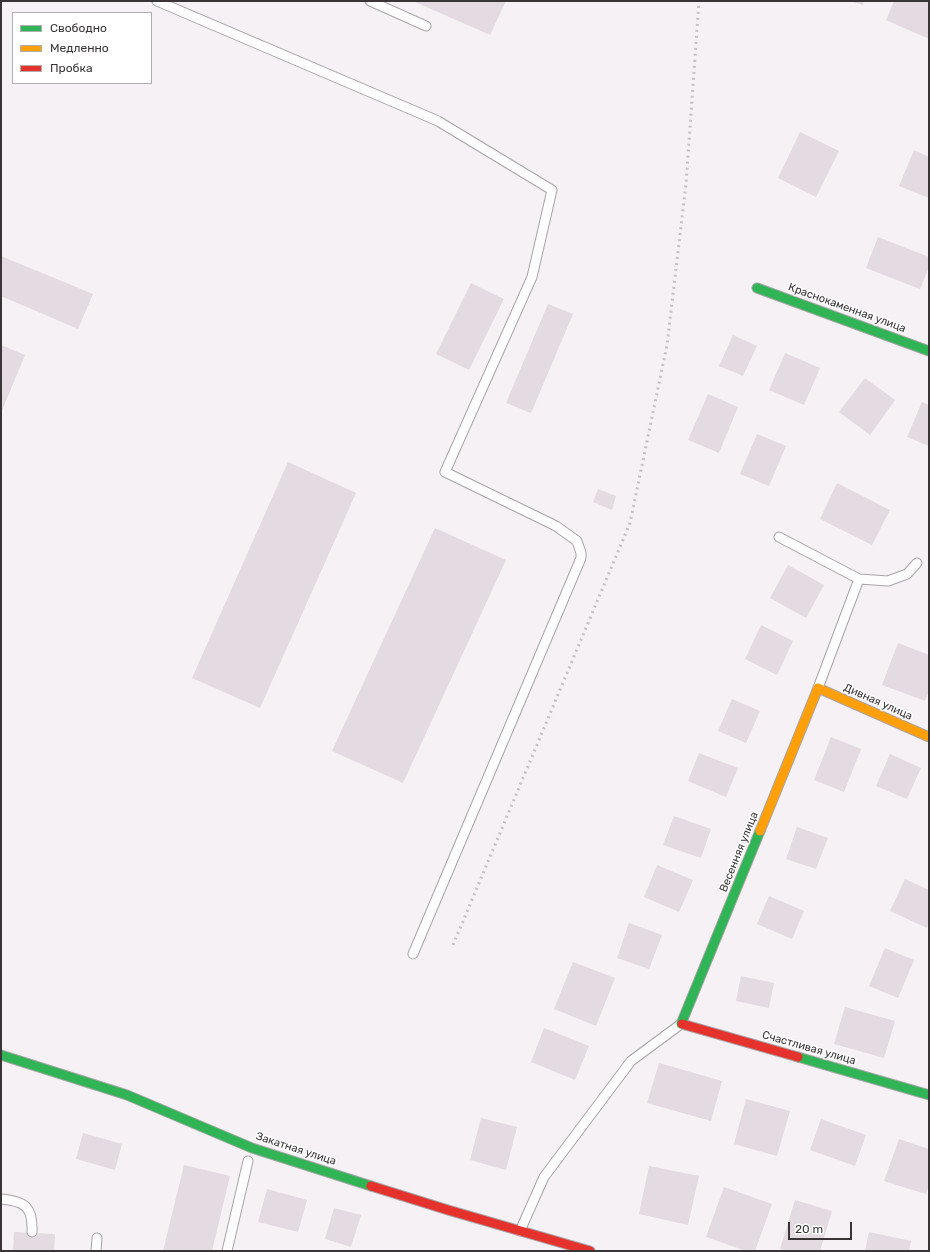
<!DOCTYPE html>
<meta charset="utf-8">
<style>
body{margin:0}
#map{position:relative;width:930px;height:1252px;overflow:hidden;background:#f6f1f4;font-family:Rubik,sans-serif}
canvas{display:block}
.frame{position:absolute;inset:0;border:2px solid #393537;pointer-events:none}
.legend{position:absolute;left:12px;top:12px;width:140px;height:72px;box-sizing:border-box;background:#fff;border:1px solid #b0aeaf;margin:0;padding:5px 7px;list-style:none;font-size:12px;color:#393537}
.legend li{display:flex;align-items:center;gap:8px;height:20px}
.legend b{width:20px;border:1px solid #b0aeaf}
.scale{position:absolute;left:788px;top:1222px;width:64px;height:18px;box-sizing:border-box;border:2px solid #393537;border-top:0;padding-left:5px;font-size:12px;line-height:14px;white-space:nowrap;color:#393537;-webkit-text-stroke:3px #fff;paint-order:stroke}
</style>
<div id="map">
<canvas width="930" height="1252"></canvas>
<div class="frame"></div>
<ul class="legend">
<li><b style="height:5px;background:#30b455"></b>Свободно</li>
<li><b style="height:5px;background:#ff9f0a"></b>Медленно</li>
<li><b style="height:5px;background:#e5322d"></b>Пробка</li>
</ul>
<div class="scale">20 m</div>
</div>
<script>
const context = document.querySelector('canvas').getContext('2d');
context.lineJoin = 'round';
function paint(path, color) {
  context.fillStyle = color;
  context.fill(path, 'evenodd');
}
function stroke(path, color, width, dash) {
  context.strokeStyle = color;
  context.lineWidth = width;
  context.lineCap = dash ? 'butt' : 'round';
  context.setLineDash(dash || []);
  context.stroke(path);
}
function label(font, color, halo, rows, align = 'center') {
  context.font = font + ' Rubik,sans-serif';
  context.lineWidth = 3;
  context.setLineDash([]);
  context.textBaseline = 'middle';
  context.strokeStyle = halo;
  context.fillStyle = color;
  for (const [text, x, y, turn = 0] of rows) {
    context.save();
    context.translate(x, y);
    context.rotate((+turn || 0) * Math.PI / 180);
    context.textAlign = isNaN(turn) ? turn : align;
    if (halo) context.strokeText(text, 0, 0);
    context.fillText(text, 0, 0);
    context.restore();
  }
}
paint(new Path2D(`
 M413,1H506L490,35Z
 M850,1H864L863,5Z
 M894,1H929V39L886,20Z
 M800,132L839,151L816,197L778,178Z
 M914,150L929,157V198L899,186Z
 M878,237L929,257V267L920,289L866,268Z
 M1,256L93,294L78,329L1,296Z
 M471,283L504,299L469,370L436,354Z
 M548,304L573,314L531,413L506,403Z
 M733,335L757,346L743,376L719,366Z
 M1,345L25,355L1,413Z
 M785,353L820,368L804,405L769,390Z
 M865,378L895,400L870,435L839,412Z
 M708,394L738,407L719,453L688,440Z
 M922,402L929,405V446L907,437Z
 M757,434L786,446L769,486L740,474Z
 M288,462L356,493L260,708L192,678Z
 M837,483L890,510L872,545L820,519Z
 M598,489L616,496L612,510L593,502Z
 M435,528L506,560L403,783L332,751Z
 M788,565L824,585L806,618L770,598Z
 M761,625L793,641L777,675L745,659Z
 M898,643L929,655V690L925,701L882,685Z
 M732,699L760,711L746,743L718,731Z
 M831,737L861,749L844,792L814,780Z
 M699,753L738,768L726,797L688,781Z
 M890,754L921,768L907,799L876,786Z
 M674,816L711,829L701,858L663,845Z
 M797,827L828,838L816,869L786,859Z
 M657,865L693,880L679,912L644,897Z
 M905,879L929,890V922L927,928L890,911Z
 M769,896L804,911L792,939L757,924Z
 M629,923L662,935L649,969L617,958Z
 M885,948L914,960L898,998L869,986Z
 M573,962L615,978L596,1026L554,1009Z
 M741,976L774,983L769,1008L736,1001Z
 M845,1007L895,1021L884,1058L834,1044Z
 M544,1028L589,1046L575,1080L531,1062Z
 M659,1063L722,1081L711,1121L647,1103Z
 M746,1099L790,1111L777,1156L734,1144Z
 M481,1118L517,1127L506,1170L470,1160Z
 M821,1119L866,1135L855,1166L810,1150Z
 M83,1133L122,1144L115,1170L76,1159Z
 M899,1139L929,1149V1184L926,1194L884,1181Z
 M184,1165L230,1176L212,1251H163Z
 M649,1166L699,1176L688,1225L639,1214Z
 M724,1187L772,1204L755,1251H746L706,1237Z
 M267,1189L307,1200L298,1232L258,1222Z
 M795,1200L832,1211L820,1251H787L780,1249Z
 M334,1208L361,1215L351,1247L325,1239Z
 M14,1232L55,1234L54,1251H13Z
 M869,1232L911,1241L909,1251H865Z`), '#e4dae1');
const lane = new Path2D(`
 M157,1L438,121L552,190L532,277L445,472L556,526L577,541L581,553V558L413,954
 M370,1L426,26
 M779,537L859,579L888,581L907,574L917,563
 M818,688L859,579
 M1,1199C26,1201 33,1208 32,1232
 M520,1231L544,1177L631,1061L681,1024
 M96,1251L97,1238
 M227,1251L248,1161`);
const fast = new Path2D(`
 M757,288L929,351
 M682,1024H681L760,831
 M1,1055L127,1095L252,1148L371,1186
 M798,1057L929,1095`);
const slow = new Path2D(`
 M760,831L818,688L929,737`);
const jam = new Path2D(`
 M682,1024L798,1057
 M371,1186L448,1210L590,1251`);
stroke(lane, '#a8a5a7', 11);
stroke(fast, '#a8a5a7', 11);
stroke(slow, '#a8a5a7', 11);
stroke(jam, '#a8a5a7', 11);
stroke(lane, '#fefdfd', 9);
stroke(fast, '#30b455', 9);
stroke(slow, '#ff9f0a', 9);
stroke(jam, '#e5322d', 9);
stroke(new Path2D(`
 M453,945L630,523L667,345L686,184L699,1`), '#c4c3c4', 3, [2, 4]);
label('11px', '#393537', '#fff', [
 ["Краснокаменная улица",847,308,20],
 ["Дивная улица",878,702,24],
 ["Весенняя улица",739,852,-68],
 ["Счастливая улица",809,1048,16],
 ["Закатная улица",296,1149,18]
]);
</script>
